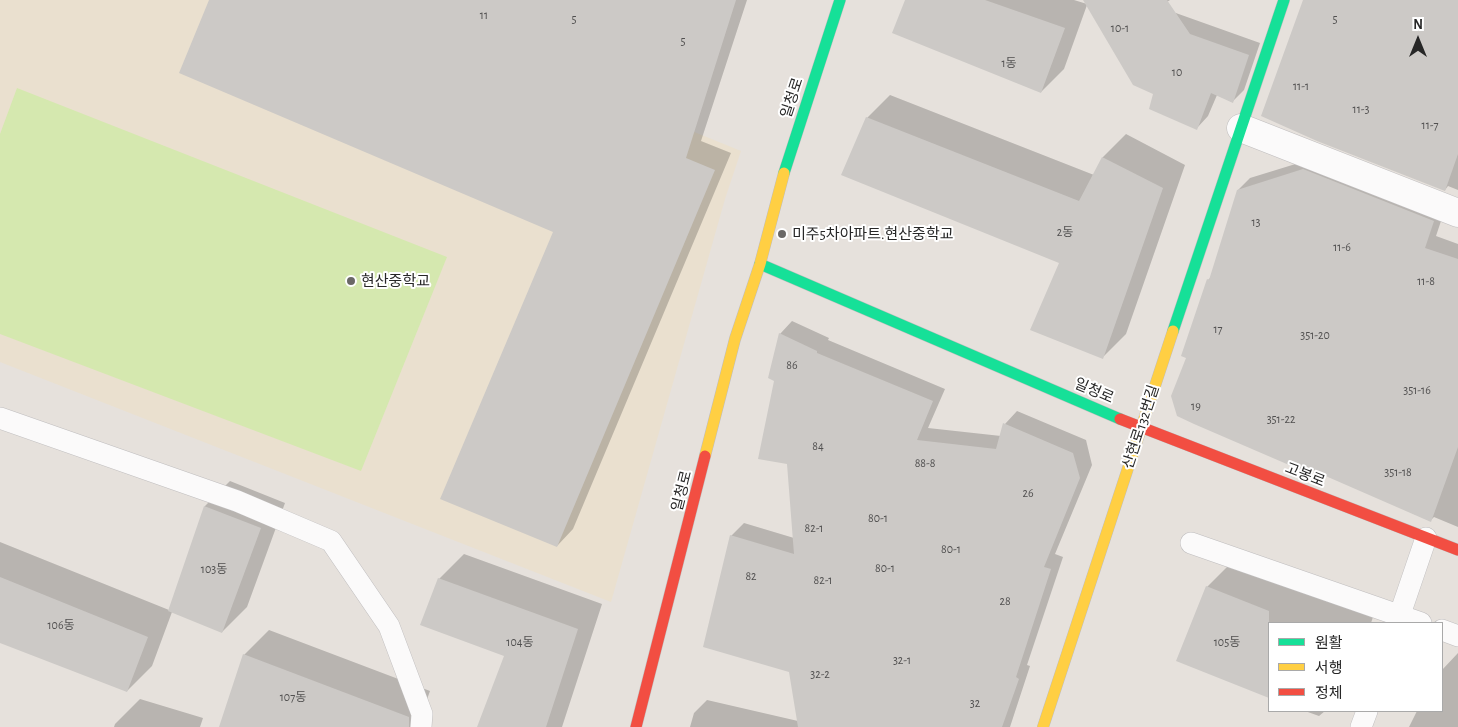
<!DOCTYPE html>
<meta charset="utf-8">
<style>
body{margin:0}
#map{position:relative;width:1458px;height:727px;overflow:hidden;background:#e6e1dc;font-family:"Alegreya Sans","Noto Sans KR",sans-serif}
canvas{display:block}
.legend{position:absolute;left:1268px;top:622px;width:175px;height:90px;box-sizing:border-box;background:#fff;border:1px solid #a9a9a9;margin:0;padding:6px 9px;list-style:none;font-size:15px;color:#272727}
.legend li{display:flex;align-items:center;gap:10px;height:25px}
.legend b{width:25px;border:1px solid #a9a9a9}
.north{position:absolute;left:1393px;top:15px;width:50px;height:50px;-webkit-text-stroke:4px #fff;paint-order:stroke;rotate:0deg;font-size:14px;font-weight:700;line-height:20px;text-align:center;color:#272727}
.north::after{content:'';display:block;margin:auto;width:18px;height:22px;background:#272727;clip-path:polygon(50% 0,100% 100%,50% 72%,0 100%)}
</style>
<div id="map">
<canvas width="1458" height="727"></canvas>
<ul class="legend">
<li><b style="height:6px;background:#16e098"></b>원활</li>
<li><b style="height:6px;background:#ffcf43"></b>서행</li>
<li><b style="height:6px;background:#f24e42"></b>정체</li>
</ul>
<div class="north">N</div>
</div>
<script>
const context = document.querySelector('canvas').getContext('2d');
context.lineJoin = 'round';
function paint(path, color) {
  context.fillStyle = color;
  context.fill(path, 'evenodd');
}
function stroke(path, color, width, dash) {
  context.strokeStyle = color;
  context.lineWidth = width;
  context.lineCap = dash ? 'butt' : 'round';
  context.setLineDash(dash || []);
  context.stroke(path);
}
function label(font, color, halo, rows, align = 'center') {
  context.font = font + ' "Alegreya Sans","Noto Sans KR",sans-serif';
  context.lineWidth = 4;
  context.setLineDash([]);
  context.textBaseline = 'middle';
  context.strokeStyle = halo;
  context.fillStyle = color;
  for (const [text, x, y, turn = 0] of rows) {
    context.save();
    context.translate(x, y);
    context.rotate((+turn || 0) * Math.PI / 180);
    context.textAlign = isNaN(turn) ? turn : align;
    if (halo) context.strokeText(text, 0, 0);
    context.fillText(text, 0, 0);
    context.restore();
  }
}
paint(new Path2D(`
 M0,0H370L741,151L725,199L611,602L0,362Z`), '#eae0cf');
paint(new Path2D(`
 M17,88L447,257L361,471L0,334V134Z`), '#d5e8af');
paint(new Path2D(`
 M211,0H747L701,141L731,153L573,529L557,546L555,231Z
 M907,0H1074L1087,4L1084,0H1170L1159,7L1260,43L1244,90L1232,102L1217,95L1208,116L1197,128L1155,93L1087,5L1064,69L1041,92Z
 M1304,0H1458V190L1448,186L1445,190Z
 M890,95L1094,175L1103,157L1126,134L1185,165L1126,334L1103,357L1061,262L867,118Z
 M1315,158L1445,209L1436,236L1458,244V527L1434,517L1430,521L1306,466L1303,470L1188,358L1208,280L1211,277L1238,190L1250,178Z
 M792,321L829,338L828,340L945,389L928,428L1001,436L1005,424L1017,411L1086,440L1092,465L1055,554L1063,557L1027,665L1030,666L1010,727H690L694,713L707,700L798,721L790,671L731,536L744,523L794,538L788,463L775,380L780,334Z
 M230,481L285,503L247,607L222,632L172,612L152,666L127,691L0,641V542L169,610L205,506Z
 M464,554L602,604L562,727H478L506,655L439,579Z
 M1232,562L1373,617L1371,623H1269V697L1178,660L1207,587Z
 M269,630L430,691L417,727H267L244,655Z
 M1458,653V727H1409L1417,711H1442V670Z
 M140,699L203,718L200,727H114L115,724Z
 M1305,711H1325L1319,716Z`), '#0003');
paint(new Path2D(`
 M209,0H736L686,158L715,170L557,547L440,499L553,232L179,73Z
 M905,0H985L1065,28L1041,93L892,33Z
 M1083,0H1167L1190,34L1249,55L1233,103L1211,93L1197,130L1149,109L1153,94L1133,85Z
 M1303,0H1458V154L1445,191L1317,141L1261,116Z
 M866,117L1079,201L1102,157L1163,188L1103,359L1030,330L1059,263L841,175Z
 M1303,169L1434,221L1425,248L1458,259V447L1431,522L1305,467L1303,471L1194,424L1177,416L1171,396L1186,358L1181,356L1207,279L1209,280L1237,190Z
 M779,333L817,351V353L933,401L917,440L996,449L1003,423L1073,453L1080,478L1044,567L1051,569L1016,677L1019,679L1002,727H798L789,672L703,647L730,535L794,554L787,464L758,459L774,381L768,378Z
 M204,506L261,528L222,633L168,611Z
 M0,577L148,637L127,692L0,643Z
 M438,578L578,629L546,727H477L504,656L420,625Z
 M1206,586L1269,611V698L1176,661Z
 M243,654L409,717V727H219Z`), '#ccc9c6');
const lane = new Path2D(`
 M0,418L237,501L331,541L389,626L422,714L421,727
 M1191,543L1421,623
 M1397,623L1426,538
 M1442,630L1458,636
 M1361,727L1367,711`);
const street = new Path2D(`
 M1241,128L1458,213`);
const fast = new Path2D(`
 M784,173L840,0
 M760,264L1120,419
 M1173,331L1284,0`);
const slow = new Path2D(`
 M705,456L735,339L760,264L784,173
 M1043,727L1173,331`);
const jam = new Path2D(`
 M1120,419L1458,550
 M636,727L705,456`);
stroke(lane, '#bfbdbe', 22);
stroke(street, '#bfbdbe', 29);
stroke(fast, '#bfbdbe', 12);
stroke(slow, '#bfbdbe', 12);
stroke(jam, '#bfbdbe', 12);
stroke(lane, '#fbfafa', 21);
stroke(street, '#fbfafa', 28);
stroke(fast, '#16e098', 11);
stroke(slow, '#ffcf43', 11);
stroke(jam, '#f24e42', 11);
for (const [x, y, r, color] of [
 [782,234,5,"#6a6866"],
 [351,281,5,"#6a6866"]
]) {
  const dot = new Path2D();
  dot.arc(x, y, r, 0, 2 * Math.PI);
  context.fillStyle = color;
  context.fill(dot);
  stroke(dot, '#fff', 2);
}
label('12px', '#515050', null, [
 ["11",484,15],
 ["5",574,19],
 ["5",1335,19],
 ["10-1",1120,28],
 ["5",683,41],
 ["1동",1009,63],
 ["10",1177,72],
 ["11-1",1301,86],
 ["11-3",1361,109],
 ["11-7",1430,125],
 ["13",1256,222],
 ["2동",1065,232],
 ["11-6",1342,247],
 ["11-8",1426,281],
 ["17",1218,329],
 ["351-20",1315,335],
 ["86",792,365],
 ["351-16",1417,390],
 ["19",1196,406],
 ["351-22",1281,419],
 ["84",818,446],
 ["88-8",925,463],
 ["351-18",1398,472],
 ["26",1028,493],
 ["80-1",878,518],
 ["82-1",814,528],
 ["80-1",951,549],
 ["80-1",885,568],
 ["103동",214,569],
 ["82",751,576],
 ["82-1",823,580],
 ["28",1005,601],
 ["106동",61,625],
 ["104동",520,642],
 ["105동",1227,642],
 ["32-1",902,660],
 ["32-2",820,674],
 ["107동",293,697],
 ["32",975,703]
]);
label('15px', '#272727', '#fff', [
 ["일청로",792,98,-72],
 ["일청로",1094,391,23],
 ["산현로132번길",1141,427,-72],
 ["고봉로",1305,475,21],
 ["일청로",682,491,-76]
]);
label('15px', '#272727', '#fff', [
 ["미주5차아파트.현산중학교",792,234],
 ["현산중학교",361,281]
], 'left');
</script>
